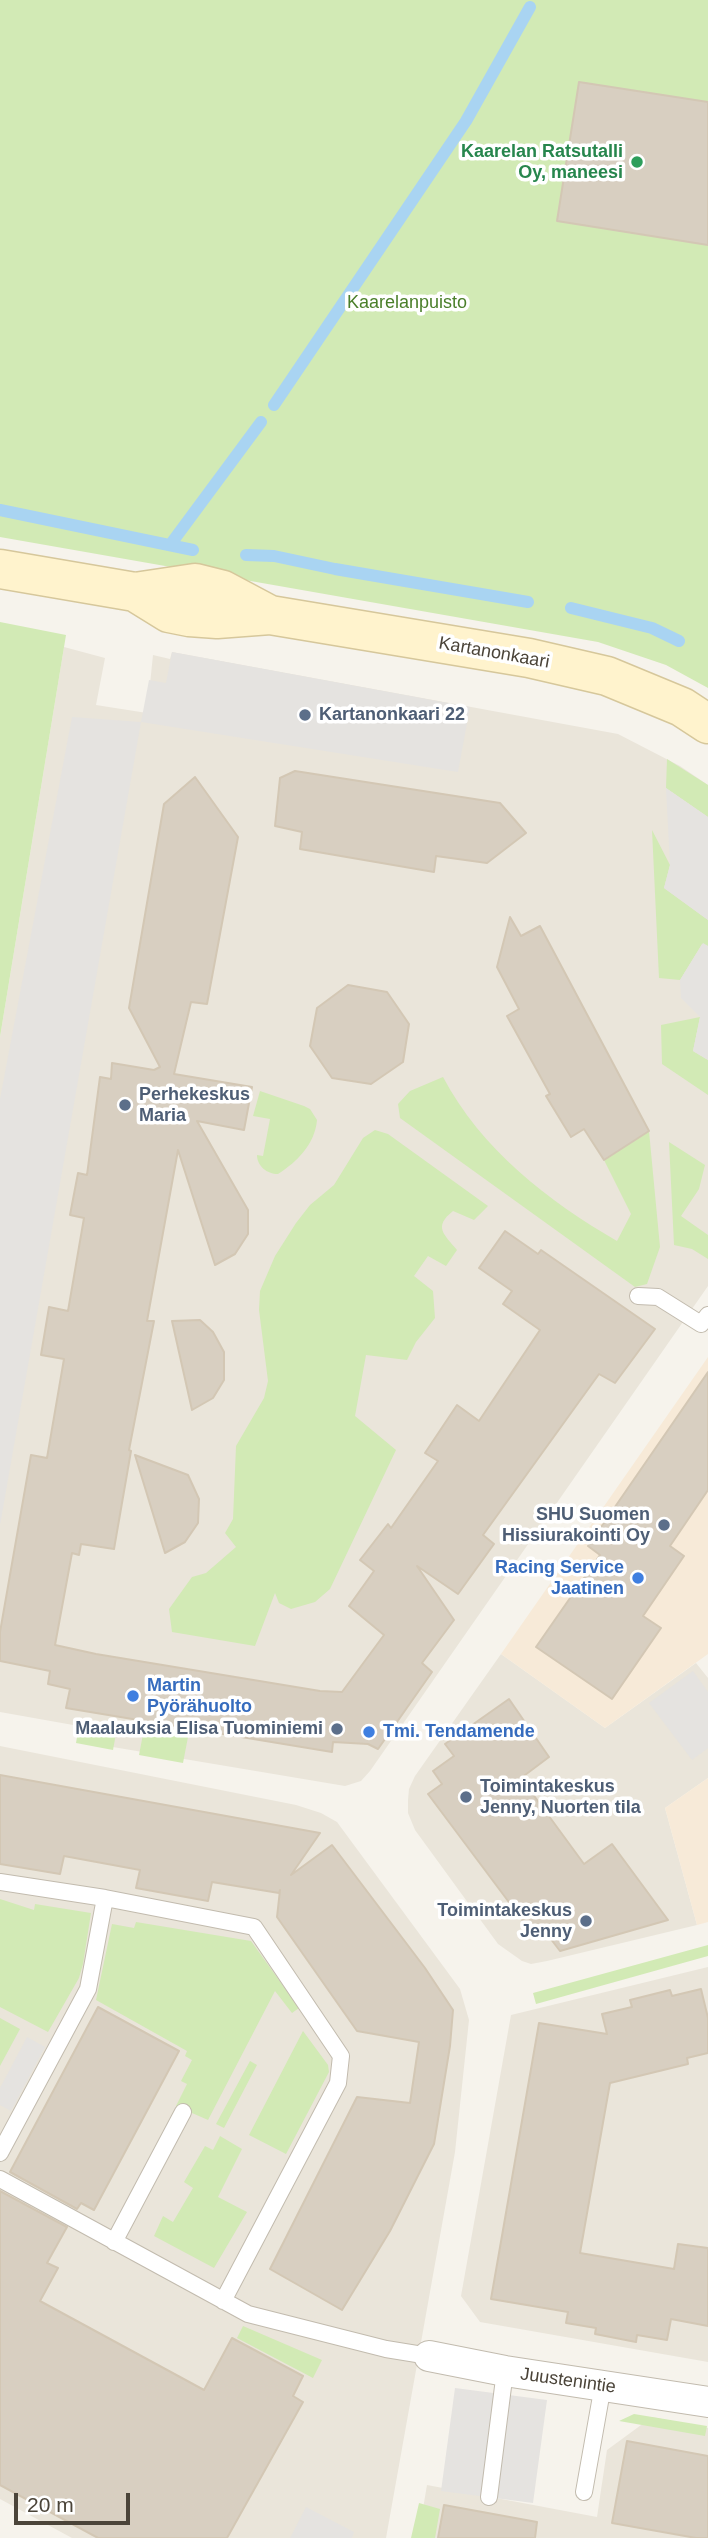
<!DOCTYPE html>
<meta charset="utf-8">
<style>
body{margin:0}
#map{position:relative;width:708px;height:2538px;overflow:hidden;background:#f6f3ec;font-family:Arial,sans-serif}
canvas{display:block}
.scale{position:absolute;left:14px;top:2493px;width:116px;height:32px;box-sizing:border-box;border:4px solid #4b4439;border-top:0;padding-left:9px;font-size:21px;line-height:24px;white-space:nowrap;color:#4b4439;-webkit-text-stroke:5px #fff;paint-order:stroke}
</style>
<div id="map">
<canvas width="708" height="2538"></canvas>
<div class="scale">20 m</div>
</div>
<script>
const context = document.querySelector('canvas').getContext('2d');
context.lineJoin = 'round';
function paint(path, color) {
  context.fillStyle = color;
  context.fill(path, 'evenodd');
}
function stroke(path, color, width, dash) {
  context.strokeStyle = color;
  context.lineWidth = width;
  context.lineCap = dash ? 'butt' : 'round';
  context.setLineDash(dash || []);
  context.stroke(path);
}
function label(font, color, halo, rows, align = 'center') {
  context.font = font + ' Arial,sans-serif';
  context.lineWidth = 7;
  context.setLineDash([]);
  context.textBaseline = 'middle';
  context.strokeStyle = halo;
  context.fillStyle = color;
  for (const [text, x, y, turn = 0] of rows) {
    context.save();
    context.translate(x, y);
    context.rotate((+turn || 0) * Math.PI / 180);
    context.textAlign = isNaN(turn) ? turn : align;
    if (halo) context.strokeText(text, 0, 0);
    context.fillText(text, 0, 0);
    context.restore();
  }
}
paint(new Path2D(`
 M64,647L105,658L96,705L147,713L153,655L170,659L172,652L618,734L680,766L708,785V1286L370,1771L361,1781L345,1786L89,1743L90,1728L0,1712V1037Z
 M501,1654L605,1728L696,1663L708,1678V1778L665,1808L697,1925L547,1961L531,1964L522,1961L498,1944L415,1830L408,1813V1800L409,1789L415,1776Z
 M0,1746L296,1805L321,1813L337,1822L460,1989L469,2020L455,2152L386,2538H72L0,2499Z
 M708,1967V2362L480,2322L461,2296L511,2015Z
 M652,2417L708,2428V2538H418L427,2485L597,2517L607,2450Z`), '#eae5da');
paint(new Path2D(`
 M708,1357V1654L605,1728L501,1654Z
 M708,1778V1922L697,1925L665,1808Z`), '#f7ead8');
paint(new Path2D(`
 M0,0H708V688L666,665L598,642L0,537Z
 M0,622L66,635L0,1037Z
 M667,759L708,785V817L666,788Z
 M652,830L670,865L664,888L708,920V946L702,944L680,980L659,978Z
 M700,1017L693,1051L708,1060V1095L662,1064L661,1025Z
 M443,1077C481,1149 548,1201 617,1241L631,1214L604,1160L649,1131L660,1247L647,1284L635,1287L400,1118L398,1104L410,1091Z
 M260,1091L304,1106L310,1109L317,1120C315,1144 297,1162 278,1174C267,1174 257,1166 257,1155L263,1156L270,1119L253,1116Z
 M375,1130L388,1134L488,1206L474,1220L453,1211C433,1227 444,1234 457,1250L446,1266L428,1256L414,1276L433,1291L435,1318L416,1342L407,1360L366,1355L355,1416L396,1450L330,1589L315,1602L291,1609L279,1603L275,1593L255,1646L172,1632L169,1609L192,1577L206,1573L236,1547L225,1533L233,1519L236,1446L264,1398L268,1381L259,1310L260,1291L275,1256L296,1223L310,1205L334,1185L363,1138Z
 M669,1142L705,1165L699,1189L681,1216L708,1235V1259L692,1249L674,1245Z
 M80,1720L117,1728L113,1750L76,1743Z
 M144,1729L188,1737L183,1763L139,1755Z
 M0,1899L34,1910L35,1904L91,1913L83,1964L79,1978L48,2032L0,2007Z
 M136,1922L251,1941L299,2008L292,2013L275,1991L208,2120L176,2106L187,2084L181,2081L192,2060L185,2056L187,2051L96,2000L112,1924L134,1928Z
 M708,1945V1956L536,2004L533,1993Z
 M0,2018L20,2029L0,2066Z
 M303,2031L328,2065L329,2072L286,2154L249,2135Z
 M250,2061L257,2065L224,2128L216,2124Z
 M220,2136L242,2149L218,2197L247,2212L214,2268L154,2236L163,2216L173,2222L193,2188L184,2182L205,2146L213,2150Z
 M243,2326L322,2360L313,2378L237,2338Z
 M634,2414L707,2426L705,2436L619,2421Z
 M419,2503L440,2509L435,2538H411Z`), '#d2eab5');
paint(new Path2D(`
 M172,652L470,707L458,772L141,722L0,1525V1099L72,717L141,722L149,680L166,683Z
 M666,788L708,817V920L664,888L670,865Z
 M703,943L708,946V1060L693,1051L700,1017L681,998L680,980Z
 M693,1671L708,1692V1748L692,1760L649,1703Z
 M27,2037L45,2047L11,2111L0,2105V2088Z
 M455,2388L547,2400L533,2503L441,2491Z
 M306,2507L354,2532L352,2538H290Z`), '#e5e3e0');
stroke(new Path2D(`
 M274,405L466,121L530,7
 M0,510L193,550
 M170,545L261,422
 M246,555L274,556L335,569L528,602
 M571,608L652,628L679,641`), '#a9d4f2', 12);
const building = new Path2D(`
 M579,82L708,102V245L557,221Z
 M295,771L500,803L526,833L487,863L436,856L434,872L300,849L302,832L275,826L280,778Z
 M195,777L238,837L207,1004L191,1002L174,1074L252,1087L244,1130L197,1121L248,1210V1234L235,1254L215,1265L178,1150L147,1321H154L129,1450L131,1451L114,1549L81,1544L79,1555L72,1553L55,1645L96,1654L320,1691L342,1692L384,1635L349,1606L374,1571L360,1560L388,1524L391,1528L438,1461L425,1453L457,1405L479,1421L540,1330L503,1304L512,1291L479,1268L505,1231L538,1254L541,1250L655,1329L615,1383L599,1374L483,1535L494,1544L458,1594L417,1566L454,1620L422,1663L432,1672L378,1749L368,1744L333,1742L332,1752L66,1708L70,1689L48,1684L50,1671L0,1661V1632L31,1455L47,1458L64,1359L41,1355L49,1307L68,1311L84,1218L70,1215L78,1173L87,1175L100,1077L111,1079L112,1063L154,1070L160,1067L129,1008L164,804Z
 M510,917L521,936L540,926L649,1131L604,1160L584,1129L571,1137L546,1096L550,1094L507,1016L519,1009L497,967Z
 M348,985L387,992L409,1024L403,1062L371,1084L332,1078L310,1046L317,1008Z
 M200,1320L213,1332L224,1352V1380L213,1398L192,1410L172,1321Z
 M708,1372V1490L670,1546L684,1556L643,1616L661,1628L612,1699L536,1647L600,1555L588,1546Z
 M135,1455L188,1475L199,1499L198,1523L185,1542L165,1553Z
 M509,1699L549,1757L521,1778L584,1864L612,1844L668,1920L560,1951L547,1934L535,1937L428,1794L442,1784L433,1771L454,1756L445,1744Z
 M0,1775L320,1833L291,1875L332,1845L425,1968L453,2010L450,2046L434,2144L390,2231L342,2310L270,2269L357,2097L410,2103L419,2042L357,2031L277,1917L280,1890L279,1893L212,1882L208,1901L136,1888L140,1870L64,1856L60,1874L0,1864Z
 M701,1989L708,2018V2053L687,2058L688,2064L610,2083L580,2253L674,2269L678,2244L708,2248V2326L671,2319L667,2340L637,2335L636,2342L595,2334L596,2328L566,2323L568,2312L491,2299L539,2023L607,2034L602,2014L632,2007L630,2000L670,1990L672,1996Z
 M98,2007L179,2051L94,2210L81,2203L77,2209L10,2172Z
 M0,2191L67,2227L47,2263L58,2268L40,2301L204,2390L232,2338L303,2376L293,2396L303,2402L227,2538H98L0,2485Z
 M627,2441L708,2456V2538H696L612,2523Z
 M444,2505L537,2522L535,2538H438Z`);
paint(building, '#d8cfc1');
stroke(building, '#d3c7b4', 2);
const lane = new Path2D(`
 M638,1296L658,1297L701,1324L708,1315
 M0,1882L105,1898L254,1927L341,2056L338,2083L223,2301
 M0,2153L88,1989L105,1898
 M0,2179L248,2314L386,2349L429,2356
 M114,2242L183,2112
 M584,2492L603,2385
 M489,2497L505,2371`);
const street = new Path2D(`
 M429,2356L505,2371L708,2402`);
const secondary = new Path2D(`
 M0,569L135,592L195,583L223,590L270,615
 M135,592L169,613L189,617L217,619L270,615L529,658L607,676L682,707L708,724`);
stroke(lane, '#c2bbae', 18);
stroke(street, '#c2bbae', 32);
stroke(secondary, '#d6c79b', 41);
stroke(lane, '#fff', 16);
stroke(street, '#fff', 30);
stroke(secondary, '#fff3cd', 38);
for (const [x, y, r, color] of [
 [637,162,7,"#2e9e5b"],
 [305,715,7,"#5c6f8a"],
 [125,1105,7,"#5c6f8a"],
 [664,1525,7,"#5c6f8a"],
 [638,1578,7,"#3f7fe0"],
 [133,1696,7,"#3f7fe0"],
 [337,1729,7,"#5c6f8a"],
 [369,1732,7,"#3f7fe0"],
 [466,1797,7,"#5c6f8a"],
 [586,1921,7,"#5c6f8a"]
]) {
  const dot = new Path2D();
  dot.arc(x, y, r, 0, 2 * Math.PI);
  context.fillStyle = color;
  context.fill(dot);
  stroke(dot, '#fff', 2.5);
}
label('bold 18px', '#27864d', '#fff', [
 ["Kaarelan Ratsutalli",623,152],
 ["Oy, maneesi",623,173]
], 'right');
label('18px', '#4a7f2a', '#fff', [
 ["Kaarelanpuisto",407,303]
]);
label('18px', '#4b4439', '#fff', [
 ["Kartanonkaari",494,653,10],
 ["Juustenintie",568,2381,8]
]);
label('bold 18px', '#4e5e75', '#fff', [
 ["Kartanonkaari 22",319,715],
 ["Perhekeskus",139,1095],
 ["Maria",139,1116],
 ["SHU Suomen",650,1515,"right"],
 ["Hissiurakointi Oy",650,1536,"right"],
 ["Maalauksia Elisa Tuominiemi",323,1729,"right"],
 ["Toimintakeskus",480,1787],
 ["Jenny, Nuorten tila",480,1808],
 ["Toimintakeskus",572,1911,"right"],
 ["Jenny",572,1932,"right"]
], 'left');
label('bold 18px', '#366cbe', '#fff', [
 ["Racing Service",624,1568,"right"],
 ["Jaatinen",624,1589,"right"],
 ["Martin",147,1686],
 ["Pyörähuolto",147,1707],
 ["Tmi. Tendamende",383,1732]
], 'left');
</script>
